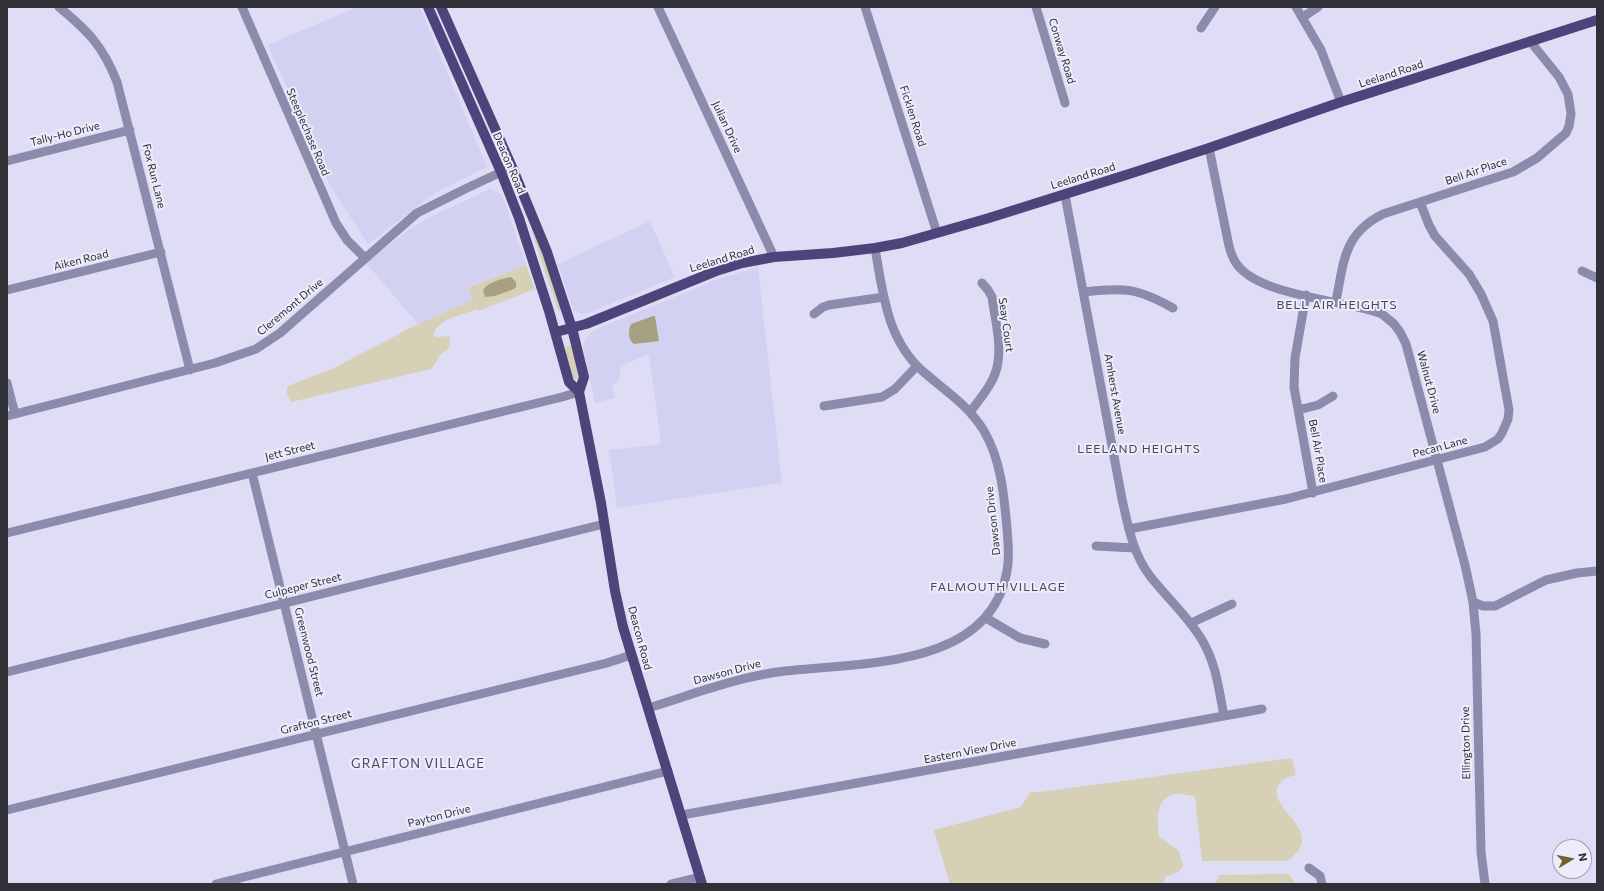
<!DOCTYPE html>
<style>
body{margin:0}
#map{position:relative;width:1604px;height:891px;overflow:hidden;background:#dfddf6;font-family:Commissioner,sans-serif}
canvas{display:block}
.frame{position:absolute;inset:0;border:8px solid #303039;pointer-events:none}
.north{position:absolute;left:1552px;top:839px;width:40px;height:40px;box-sizing:border-box;background:#edecfb;border:1px solid #a1a1ad;border-radius:50%;rotate:80deg;font-size:11px;font-weight:700;line-height:16px;text-align:center;color:#303039}
.north::after{content:'';display:block;margin:auto;width:14px;height:18px;background:#6d632f;clip-path:polygon(50% 0,100% 100%,50% 72%,0 100%)}
</style>
<div id="map">
<canvas width="1604" height="891"></canvas>
<div class="frame"></div>
<div class="north">N</div>
</div>
<script>
const context = document.querySelector('canvas').getContext('2d');
context.lineJoin = 'round';
function paint(path, color) {
  context.fillStyle = color;
  context.fill(path, 'evenodd');
}
function stroke(path, color, width, dash) {
  context.strokeStyle = color;
  context.lineWidth = width;
  context.lineCap = dash ? 'butt' : 'round';
  context.setLineDash(dash || []);
  context.stroke(path);
}
function label(font, color, halo, rows, align = 'center') {
  context.font = font + ' Commissioner,sans-serif';
  context.lineWidth = 4;
  context.setLineDash([]);
  context.textBaseline = 'middle';
  context.strokeStyle = halo;
  context.fillStyle = color;
  for (const [text, x, y, turn = 0] of rows) {
    context.save();
    context.translate(x, y);
    context.rotate((+turn || 0) * Math.PI / 180);
    context.textAlign = isNaN(turn) ? turn : align;
    if (halo) context.strokeText(text, 0, 0);
    context.fillText(text, 0, 0);
    context.restore();
  }
}
paint(new Path2D(`
 M357,7H420L487,167L435,193L368,244L330,186L268,45Z
 M490,189L502,194L526,265L468,286L473,300L418,324L366,263L407,231L432,216Z
 M650,221L675,277L589,313L581,314L573,310L558,264Z
 M758,267L782,483L617,508L609,450L661,444L649,354L621,366L619,380L612,386L615,398L595,403L583,348L585,339L594,330L718,279Z`), '#d3d1f1');
paint(new Path2D(`
 M531,229L540,247L562,309L560,311L558,310Z
 M526,265L535,289L478,311L477,309C464,314 437,319 433,335L437,337L449,336C452,349 448,348 440,355C437,359 435,365 431,369L291,402L287,394V387L295,383L332,369L418,324L473,300L468,287Z
 M572,345L579,377L576,379L572,377L565,350L567,346Z
 M1292,758L1296,775C1292,776 1287,777 1284,779C1282,780 1279,784 1278,786C1266,809 1330,832 1287,861H1202L1195,797C1160,786 1155,808 1159,837L1179,851L1183,866L1178,872L1165,877L1164,884H950L934,830L1021,807L1030,792H1041Z
 M1289,874L1295,884H1215L1219,875Z`), '#d5d0b6');
paint(new Path2D(`
 M511,277L516,282V287L514,289L495,296L485,297L483,290C489,281 502,279 511,277Z
 M653,316H655L659,341L634,344C628,340 628,331 631,324Z`), '#a8a181');
stroke(new Path2D(`
 M59,7C88,31 103,46 117,82L190,370
 M242,7L336,223L347,240L365,258
 M658,7L774,257
 M865,7L937,233
 M1036,7L1065,103
 M1296,7L1321,50L1341,102
 M1303,17L1318,7
 M1201,28L1215,7
 M1209,148L1229,246C1231,254 1234,262 1240,268C1265,295 1337,300 1373,311L1382,314L1394,324L1400,332L1406,344L1465,565L1473,602L1483,606H1495L1546,580L1577,573L1597,571
 M7,161L130,130
 M1065,195L1122,499C1128,526 1133,554 1150,576C1167,598 1188,616 1202,640C1216,663 1219,690 1224,716
 M1582,271L1597,278
 M7,290L161,252
 M1084,292C1124,287 1137,288 1173,308
 M1306,295L1295,358L1294,387L1313,493
 M1336,301C1344,262 1343,234 1383,214L1513,172L1537,158L1566,133L1569,126L1571,114L1568,94L1559,77L1530,41
 M814,314L823,307L829,305L884,297
 M7,383L15,414
 M824,406L882,397L895,389L917,366
 M1298,410L1318,405L1333,396
 M970,412C979,400 990,388 995,374C1004,350 995,321 992,297L988,290L982,283
 M7,416L215,363L256,349L280,333L417,213L465,189L512,167
 M252,473L353,884
 M1129,529L1286,499L1485,447L1498,439L1502,433L1508,419L1509,410L1493,321L1481,294L1469,274L1435,236L1429,225L1420,202
 M7,533L562,397L579,392
 M1096,546L1134,548
 M1473,602L1476,634L1481,852L1485,884
 M986,618L1020,638L1045,644
 M1191,623L1232,604
 M7,672L604,524
 M648,708C688,696 729,680 771,673C849,661 989,674 1007,571C1010,556 1008,542 1007,528C1004,495 1001,460 984,431C969,406 947,392 926,374C887,342 883,294 875,248
 M7,810L607,663L631,655
 M682,815L1262,709
 M1309,868L1320,876L1322,884
 M216,884L668,771
 M671,884L700,877`), '#8d8bab', 9);
stroke(new Path2D(`
 M428,7L501,172L519,218L549,311L569,382L579,392
 M441,7L512,167L547,252L572,328L584,377L579,392L601,503L615,591L623,627L702,884
 M556,332L586,324L716,271L742,263L774,257L833,253L875,248L902,243L989,218L1129,174L1209,148L1341,102L1597,20`), '#4c447b', 10);
label('11px', '#303039', '#edecfb', [
 ["Conway Road",1062,51,73],
 ["Leeland Road",1391,74,-18],
 ["Ficklen Road",913,116,72],
 ["Julian Drive",727,127,65],
 ["Steeplechase Road",308,132,67],
 ["Tally-Ho Drive",65,134,-14],
 ["Deacon Road",509,163,67],
 ["Bell Air Place",1476,171,-19],
 ["Fox Run Lane",154,176,76],
 ["Leeland Road",1083,176,-17],
 ["Leeland Road",722,259,-17],
 ["Aiken Road",81,260,-14],
 ["Cleremont Drive",290,307,-40],
 ["Seay Court",1006,325,82],
 ["Walnut Drive",1429,382,75],
 ["Amherst Avenue",1115,394,80],
 ["Pecan Lane",1440,447,-15],
 ["Jett Street",290,451,-14],
 ["Bell Air Place",1318,451,80],
 ["Dawson Drive",993,521,-96],
 ["Culpeper Street",303,586,-14],
 ["Deacon Road",640,638,75],
 ["Greenwood Street",309,652,76],
 ["Dawson Drive",727,672,-15],
 ["Grafton Street",316,722,-14],
 ["Ellington Drive",1466,743,-91],
 ["Eastern View Drive",970,751,-11],
 ["Payton Drive",439,816,-14]
]);
context.letterSpacing = '1px';
label('12px', '#48465b', '#edecfb', [
 ["BELL AIR HEIGHTS",1337,305],
 ["LEELAND HEIGHTS",1139,449],
 ["FALMOUTH VILLAGE",998,587]
]);
context.letterSpacing = '0px';
context.letterSpacing = '1px';
label('13px', '#48465b', '#edecfb', [
 ["GRAFTON VILLAGE",418,764]
]);
context.letterSpacing = '0px';
</script>
